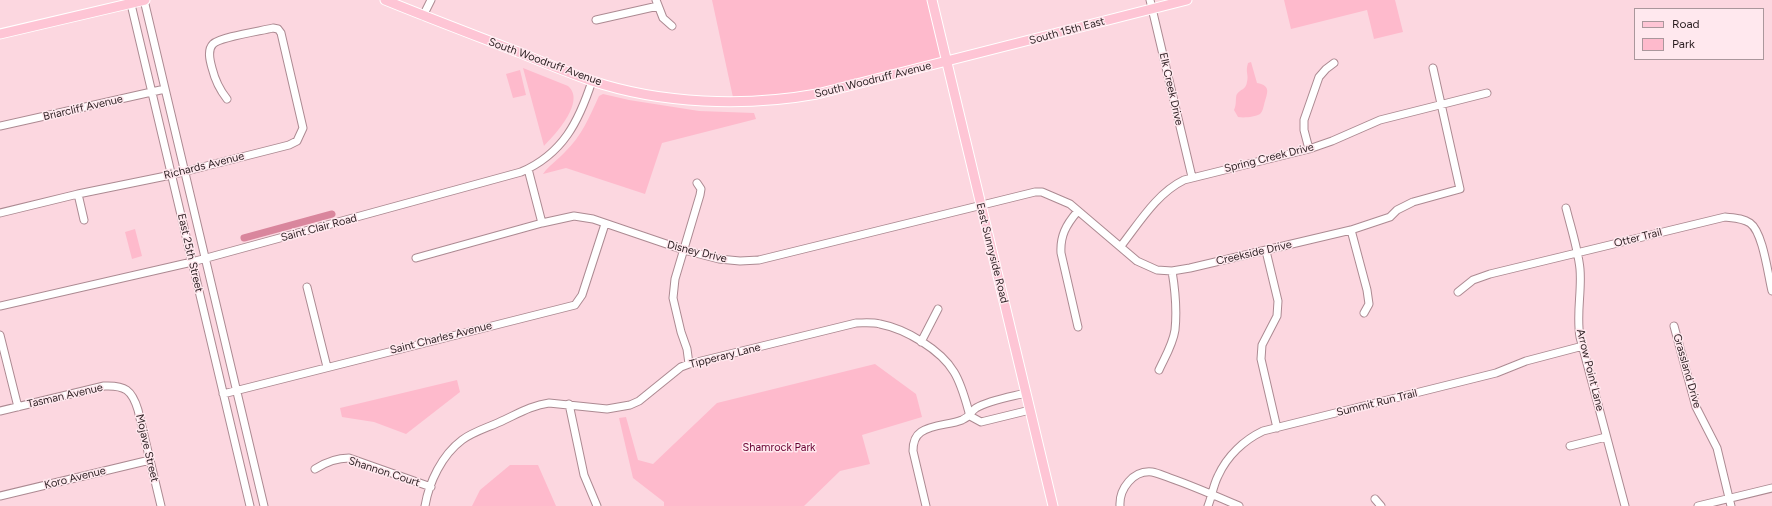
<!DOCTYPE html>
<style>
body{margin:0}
#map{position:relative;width:1772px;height:506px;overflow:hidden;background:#fcd7e0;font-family:Figtree,sans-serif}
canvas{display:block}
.legend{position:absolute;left:1634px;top:8px;width:130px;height:52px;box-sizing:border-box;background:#ffe8ee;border:1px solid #aa979c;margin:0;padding:5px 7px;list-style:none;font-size:12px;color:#2b1e21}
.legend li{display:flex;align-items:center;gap:8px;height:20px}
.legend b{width:20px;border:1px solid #aa979c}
</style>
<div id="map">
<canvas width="1772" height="506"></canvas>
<ul class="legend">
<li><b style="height:5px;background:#fec5d5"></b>Road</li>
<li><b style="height:11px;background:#febacc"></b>Park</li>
</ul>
</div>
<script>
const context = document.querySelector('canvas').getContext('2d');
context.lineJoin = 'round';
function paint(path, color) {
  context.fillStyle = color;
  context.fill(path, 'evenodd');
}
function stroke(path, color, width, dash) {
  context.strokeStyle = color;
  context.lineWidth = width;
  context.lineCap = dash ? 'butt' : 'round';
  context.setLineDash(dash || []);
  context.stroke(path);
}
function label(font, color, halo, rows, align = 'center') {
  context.font = font + ' Figtree,sans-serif';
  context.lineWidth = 3;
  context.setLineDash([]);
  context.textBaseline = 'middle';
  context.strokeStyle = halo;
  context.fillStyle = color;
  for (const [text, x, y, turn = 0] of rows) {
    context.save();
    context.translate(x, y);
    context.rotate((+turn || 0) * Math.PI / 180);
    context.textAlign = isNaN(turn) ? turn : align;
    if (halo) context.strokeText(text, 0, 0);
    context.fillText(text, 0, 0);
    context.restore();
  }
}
paint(new Path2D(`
 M712,0H932L946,62L800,97L734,102Z
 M1284,0H1395L1403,32L1374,39L1367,10L1291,29Z
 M1251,62L1257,83C1272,86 1267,93 1264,105C1263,108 1263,111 1260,114C1255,117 1244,118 1238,117L1234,110C1237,104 1235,97 1237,94C1240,89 1246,90 1247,82C1249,74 1245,73 1248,63Z
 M523,68L568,86C586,101 556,134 544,146Z
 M520,70L526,95L513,98L506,74Z
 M603,94L629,100L699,111L754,113L756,119L662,143L645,194L566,168L543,174C549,165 558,160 565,152C581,137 590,116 599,96Z
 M135,229L142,256L132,259L125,232Z
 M875,364L916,394L922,417L862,435L870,464L840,471L804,506H664V502L633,478L619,418L626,417L638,460L653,464L717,403Z
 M457,380L460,392L406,434L374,422L342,417L340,408Z
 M510,465H538L556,506H472L480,490Z`), '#febacc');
stroke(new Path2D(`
 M244,238L332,214`), '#d9869d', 7);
const minor = new Path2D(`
 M130,0L250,506
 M144,0L264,506
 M656,0L663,18L672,26
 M1150,0L1192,177
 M423,16L431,0
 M596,20L658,6
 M0,126L165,89
 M1309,149L1304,130V120L1319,77L1326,69L1334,63
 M528,169L542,223
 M78,194L84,220
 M1566,208C1571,228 1578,249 1580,269C1582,292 1576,314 1580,337L1625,506
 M1077,212C1066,225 1060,236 1061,253L1078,327
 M0,213L78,194L171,175L289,145L297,141L303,128L281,33L278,29L273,28C261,31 220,37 213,44C207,50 210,61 212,68C215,80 219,89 227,99
 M1351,230L1367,290L1369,304L1364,313
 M1121,246C1139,223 1157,193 1184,180L1309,149L1332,141L1380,120L1487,93
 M1266,251L1278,301L1277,316L1262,345L1261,359L1277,428
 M416,258L542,223L574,216L593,219L684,250L719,259L740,261L759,260L1035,192H1042L1070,204L1137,261L1157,270L1172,271L1190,268L1351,230L1390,217L1397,210L1413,202L1460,189L1433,68
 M307,287L327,367
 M1458,292L1473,280L1490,274L1725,217C1734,218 1743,218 1750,223C1763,232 1768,275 1772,291
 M0,306L192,262L521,172C563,154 579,121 592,81
 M1674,326L1696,407L1717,448L1731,506
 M0,335L18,407
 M921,342L938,309
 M689,364L687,349L681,332L673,298L675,279L700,195L701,189L697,183
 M1159,370C1165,357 1173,344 1175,330C1177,311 1175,289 1172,271
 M223,394L575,305L582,295L605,224
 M569,404L584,475L597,506
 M0,411L104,386C125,385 132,390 138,410L161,506
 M970,416L981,422L1030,410
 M1570,446L1606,437
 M315,469C326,462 336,458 349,458L431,487
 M0,496L150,460
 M1375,499L1381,506
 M425,506C429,482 442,455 462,440C474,431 490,427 504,420C519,413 533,405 549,403L607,409L630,405L639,401L681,367L689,364L856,323C864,323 872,322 880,324C906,329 941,350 954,372C962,385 966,402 970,416
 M926,506L913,451C913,444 915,436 921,432C933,424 950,425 962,420C971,416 970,412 976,408C990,400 1010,397 1026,393
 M1120,506C1119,489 1133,470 1152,472C1158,473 1164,476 1170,478C1193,486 1216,496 1239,506
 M1208,506C1212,496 1213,486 1218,476C1227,456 1244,440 1263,431L1496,373L1526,361L1583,346
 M1698,506L1772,488`);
const major = new Path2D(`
 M385,0C429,18 474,35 518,52C542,62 567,72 592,81C661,104 745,107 817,94L1187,0
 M932,0L1053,506
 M0,34L145,0`);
stroke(minor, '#ac8a92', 9);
stroke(major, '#fff', 11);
stroke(minor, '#fff', 7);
stroke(major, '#fec5d5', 9);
label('11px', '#2b1e21', '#ffe8ee', [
 ["South 15th East",1067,31,-15],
 ["South Woodruff Avenue",545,62,20],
 ["South Woodruff Avenue",873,80,-14],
 ["Elk Creek Drive",1171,89,77],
 ["Briarcliff Avenue",83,108,-13],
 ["Spring Creek Drive",1269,158,-14],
 ["Richards Avenue",204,166,-14],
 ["Saint Clair Road",319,228,-15],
 ["Otter Trail",1638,238,-14],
 ["Disney Drive",697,252,14],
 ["East 25th Street",190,253,77],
 ["East Sunnyside Road",992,253,76],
 ["Creekside Drive",1254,253,-13],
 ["Saint Charles Avenue",441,338,-14],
 ["Tipperary Lane",725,356,-14],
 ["Arrow Point Lane",1590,370,76],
 ["Grassland Drive",1687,371,74],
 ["Tasman Avenue",65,396,-13],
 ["Summit Run Trail",1377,403,-14],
 ["Mojave Street",147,448,77],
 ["Shannon Court",384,472,18],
 ["Koro Avenue",75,478,-14]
]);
label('11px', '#680031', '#ffe8ee', [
 ["Shamrock Park",779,448]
]);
</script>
